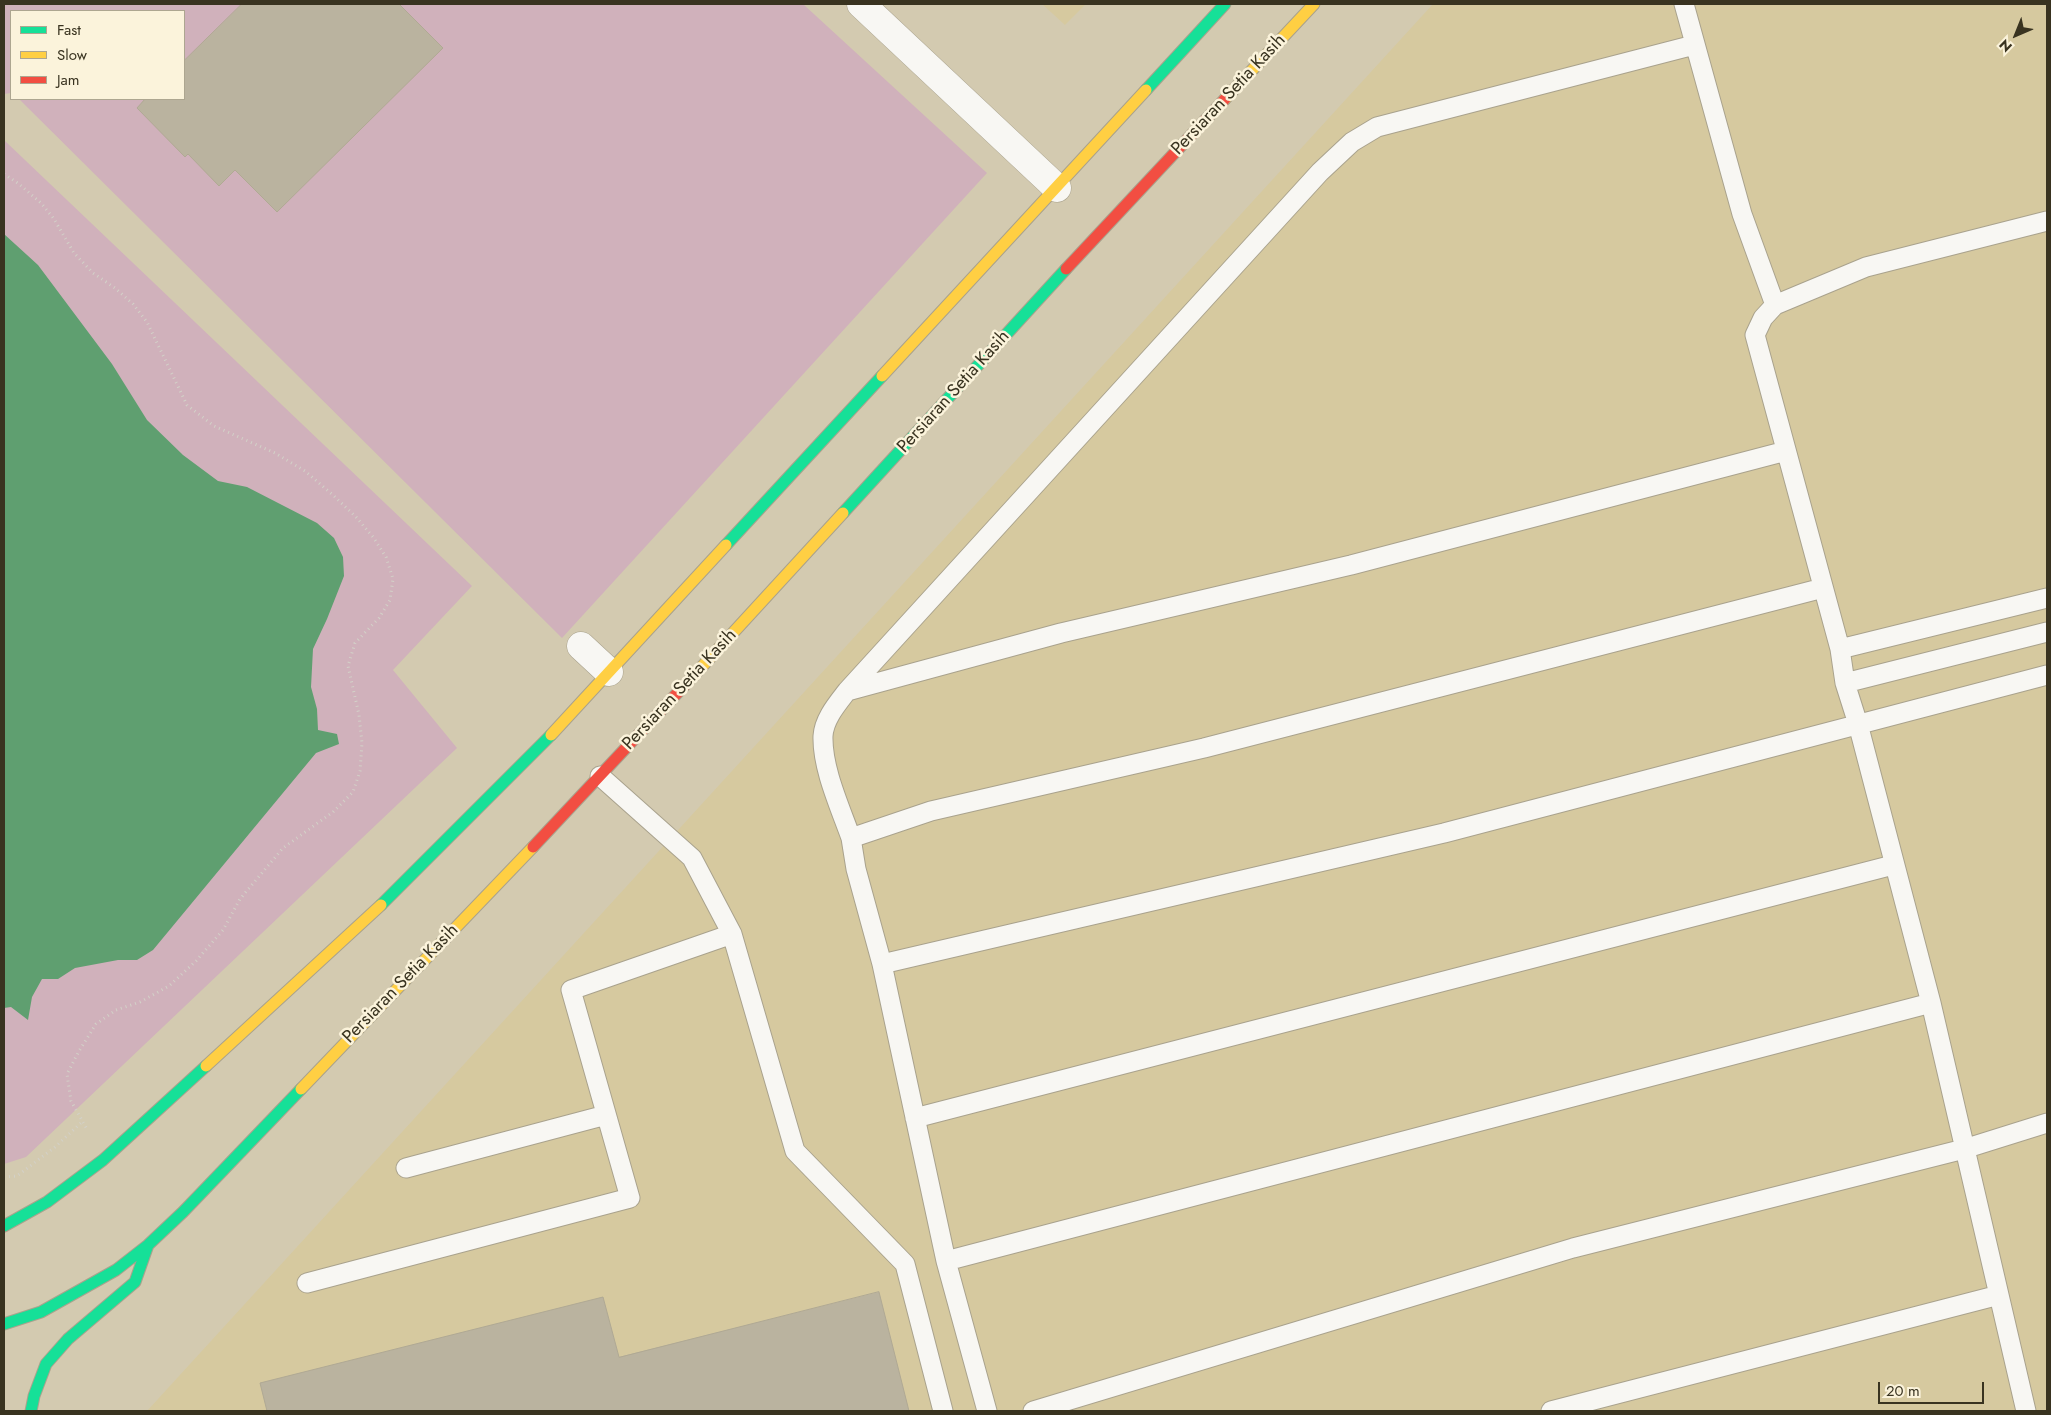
<!DOCTYPE html>
<style>
body{margin:0}
#map{position:relative;width:2051px;height:1415px;overflow:hidden;background:#d3cab0;font-family:Jost,sans-serif}
canvas{display:block}
.frame{position:absolute;inset:0;border:5px solid #393320;pointer-events:none}
.legend{position:absolute;left:10px;top:10px;width:175px;height:90px;box-sizing:border-box;background:#fbf3db;border:1px solid #ada690;margin:0;padding:6px 9px;list-style:none;font-size:15px;color:#393320}
.legend li{display:flex;align-items:center;gap:10px;height:25px}
.legend b{width:25px;border:1px solid #ada690}
.north{position:absolute;left:1991px;top:10px;width:50px;height:50px;-webkit-text-stroke:4px #fbf3db;paint-order:stroke;rotate:224deg;font-size:14px;font-weight:700;line-height:20px;text-align:center;color:#393320}
.north::after{content:'';display:block;margin:auto;width:18px;height:22px;background:#393320;clip-path:polygon(50% 0,100% 100%,50% 72%,0 100%)}
.scale{position:absolute;left:1878px;top:1382px;width:106px;height:22px;box-sizing:border-box;border:2px solid #393320;border-top:0;padding-left:6px;font-size:15px;line-height:18px;white-space:nowrap;color:#393320;-webkit-text-stroke:4px #fbf3db;paint-order:stroke}
</style>
<div id="map">
<canvas width="2051" height="1415"></canvas>
<div class="frame"></div>
<ul class="legend">
<li><b style="height:6px;background:#16e098"></b>Fast</li>
<li><b style="height:6px;background:#ffcf43"></b>Slow</li>
<li><b style="height:6px;background:#f24e42"></b>Jam</li>
</ul>
<div class="north">N</div>
<div class="scale">20 m</div>
</div>
<script>
const context = document.querySelector('canvas').getContext('2d');
context.lineJoin = 'round';
function paint(path, color) {
  context.fillStyle = color;
  context.fill(path, 'evenodd');
}
function stroke(path, color, width, dash) {
  context.strokeStyle = color;
  context.lineWidth = width;
  context.lineCap = dash ? 'butt' : 'round';
  context.setLineDash(dash || []);
  context.stroke(path);
}
function label(font, color, halo, rows, align = 'center') {
  context.font = font + ' Jost,sans-serif';
  context.lineWidth = 5;
  context.setLineDash([]);
  context.textBaseline = 'middle';
  context.strokeStyle = halo;
  context.fillStyle = color;
  for (const [text, x, y, turn = 0] of rows) {
    context.save();
    context.translate(x, y);
    context.rotate((+turn || 0) * Math.PI / 180);
    context.textAlign = isNaN(turn) ? turn : align;
    if (halo) context.strokeText(text, 0, 0);
    context.fillText(text, 0, 0);
    context.restore();
  }
}
paint(new Path2D(`
 M1042,4H1086L1065,25Z
 M1433,4H2047V1411H147Z`), '#d6c99f');
paint(new Path2D(`
 M4,4H803L987,173L562,638L19,99H184V11H11V93L4,94Z
 M4,140L472,586L393,670L457,748L26,1157L4,1164Z`), '#d0b1bb');
paint(new Path2D(`
 M4,234L38,265L112,364L147,420L183,455L218,481L247,487L317,523L334,538L343,557L344,576L327,619L313,649L311,687L317,709L318,730L337,734L339,744L316,753L153,950L137,960H118L75,968L58,979H42L32,997L28,1020L11,1007L4,1008Z`), '#5f9f70');
const building = new Path2D(`
 M242,4H399L443,48L277,212L235,170L219,186L188,154L185,157L137,108L145,99H184V61Z
 M879,1292L909,1411H267L260,1383L603,1297L619,1357Z`);
paint(building, '#bab39f');
stroke(building, '#b0a994', 1);
const lane = new Path2D(`
 M1684,4L1742,214L1775,305
 M1840,649L1755,335L1763,318L1775,305L1866,267L2047,221
 M1845,683L2047,632
 M847,691L1320,172L1352,142L1377,127L1694,45
 M600,776L692,858L732,934L795,1151L905,1264L943,1411
 M851,838C840,807 822,768 823,736C824,719 837,704 847,691L1061,633L1351,565L1786,451
 M882,964L856,869L851,838L931,811L1204,748L1823,588
 M915,1118L1893,865
 M406,1168L606,1115
 M946,1261L1931,1003
 M307,1283L630,1198L571,990L732,934
 M987,1411L946,1261L882,964L1444,833L2047,675
 M1033,1411L1573,1248L1964,1149L2047,1123
 M1551,1411L1999,1295
 M2026,1411L1931,1003L1858,724L1845,683L1840,649L2047,598`);
const street = new Path2D(`
 M861,4L1057,188
 M581,646L609,672`);
const fast = new Path2D(`
 M1146,90L1225,4
 M843,513L1066,269
 M726,545L882,376
 M381,905L551,735
 M4,1226L47,1202L103,1160L206,1066
 M4,1324L41,1312L116,1270L148,1245L183,1212L301,1089
 M31,1411L34,1396L46,1364L68,1339L135,1282L148,1245`);
const slow = new Path2D(`
 M1225,99L1314,4
 M882,376L1146,90
 M698,671L843,513
 M551,735L726,545
 M206,1066L381,905
 M301,1089L533,847`);
const jam = new Path2D(`
 M1066,269L1225,99
 M533,847L698,671`);
stroke(lane, '#a9a28d', 21);
stroke(street, '#a9a28d', 29);
stroke(fast, '#a9a28d', 13);
stroke(slow, '#a9a28d', 13);
stroke(jam, '#a9a28d', 13);
stroke(new Path2D(`
 M4,174L19,184L41,203L54,219L74,253L93,273L115,288L133,304L147,322L187,405L214,426L275,453L305,471L334,496L356,517L373,537L386,557L393,579L390,600L379,618L355,643L348,666L359,715L362,743L360,771L353,792L333,812L283,848L240,899L223,930L196,961L169,986L140,1002L116,1010L96,1024L79,1051L67,1074L71,1101L88,1131
 M4,1177L17,1176L55,1147L83,1121`), '#d3d1c8', 3, [1, 4]);
stroke(lane, '#f8f7f3', 19);
stroke(street, '#f8f7f3', 28);
stroke(fast, '#16e098', 11);
stroke(slow, '#ffcf43', 11);
stroke(jam, '#f24e42', 11);
label('18px', '#393320', '#fbf3db', [
 ["Persiaran Setia Kasih",1229,95,-47],
 ["Persiaran Setia Kasih",954,392,-48],
 ["Persiaran Setia Kasih",680,690,-47],
 ["Persiaran Setia Kasih",401,984,-46]
]);
</script>
